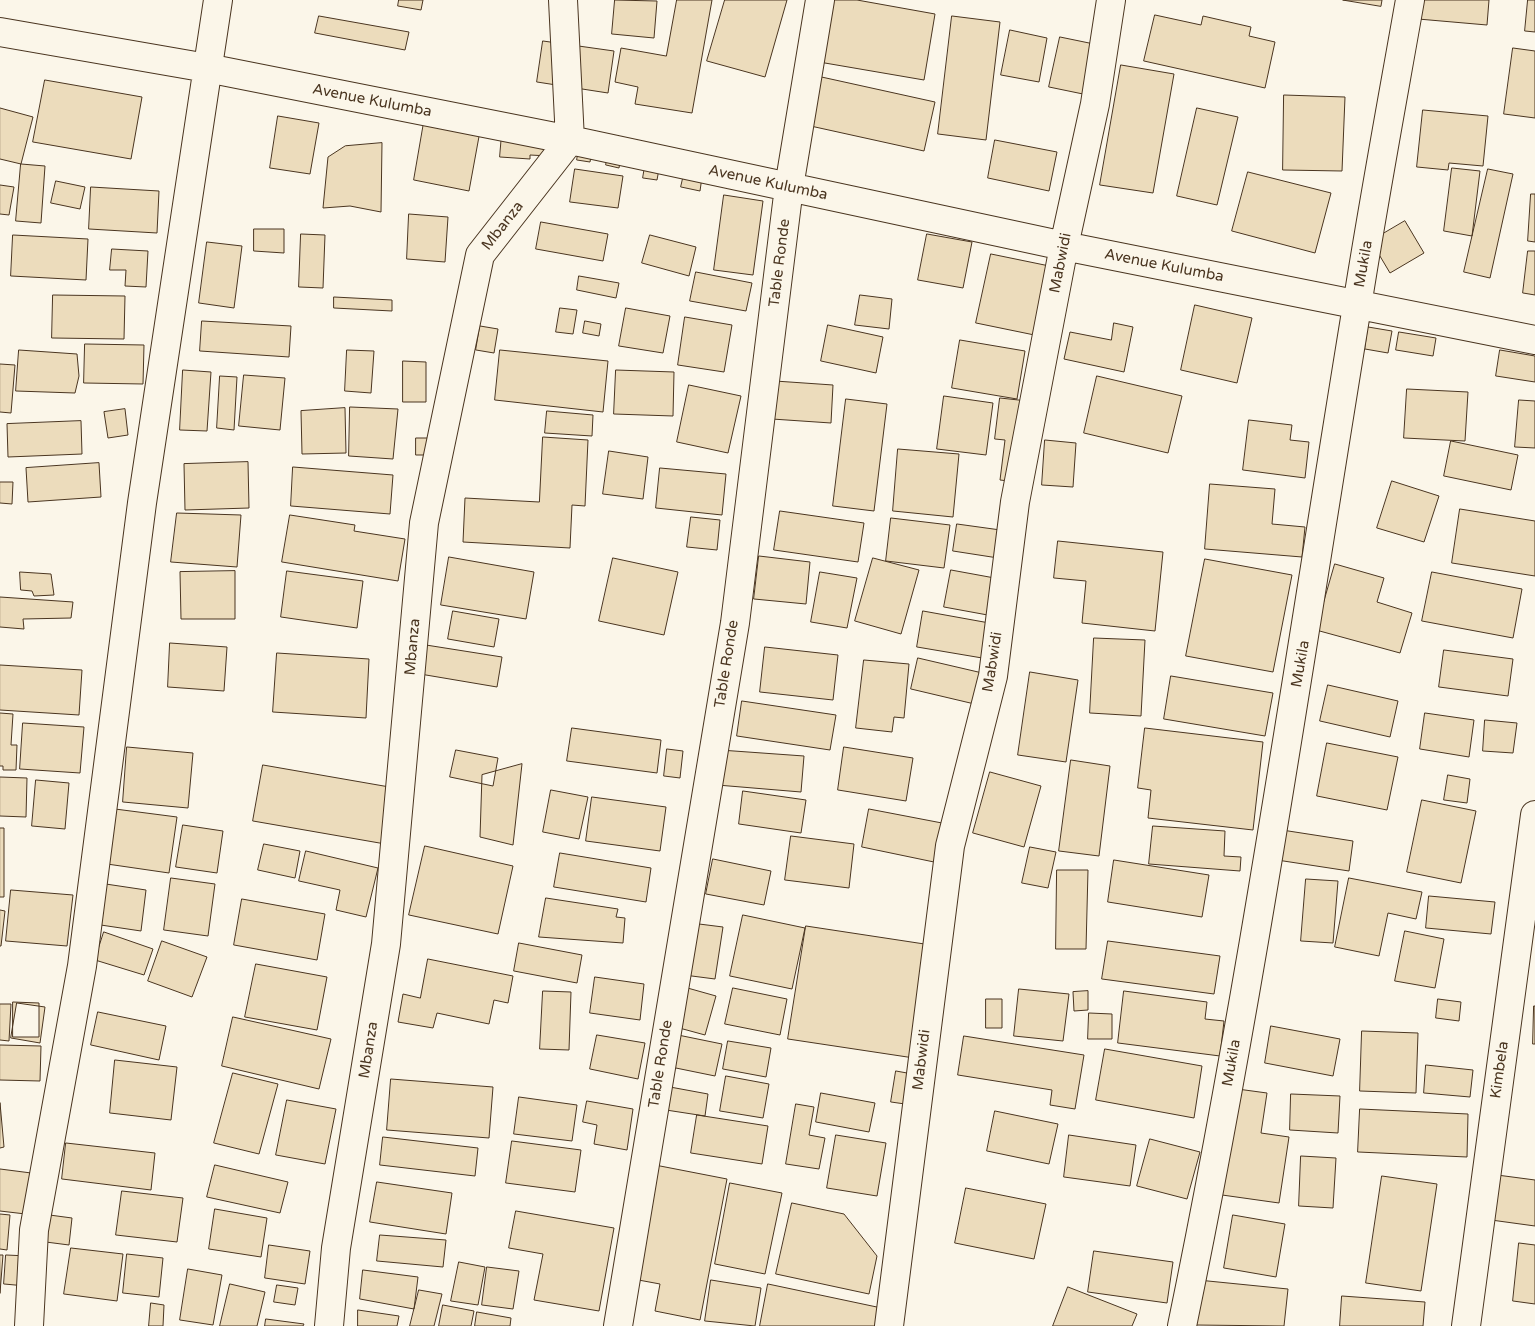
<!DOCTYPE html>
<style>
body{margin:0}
canvas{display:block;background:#fbf6e9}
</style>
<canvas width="1535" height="1326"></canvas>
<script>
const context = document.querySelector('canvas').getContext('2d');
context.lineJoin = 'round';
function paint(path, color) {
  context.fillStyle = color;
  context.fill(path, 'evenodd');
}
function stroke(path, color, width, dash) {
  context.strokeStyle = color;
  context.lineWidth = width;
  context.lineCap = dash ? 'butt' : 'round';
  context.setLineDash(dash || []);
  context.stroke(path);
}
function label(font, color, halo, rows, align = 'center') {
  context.font = font + ' "Varela Round",sans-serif';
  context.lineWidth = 4;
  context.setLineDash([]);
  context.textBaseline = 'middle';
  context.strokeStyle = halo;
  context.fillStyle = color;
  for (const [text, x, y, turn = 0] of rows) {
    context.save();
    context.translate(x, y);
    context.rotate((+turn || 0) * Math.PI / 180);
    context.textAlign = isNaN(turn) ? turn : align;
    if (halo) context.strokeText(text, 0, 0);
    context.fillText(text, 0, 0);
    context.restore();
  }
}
const building = new Path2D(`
 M399,0H423L421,10L398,6Z
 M615,0L657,1L654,38L612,34Z
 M677,0H712L692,113L635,104L638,87L615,82L621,48L666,56Z
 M725,0H787L765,77L707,61Z
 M830,0H857L935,14L924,80L819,62Z
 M1343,0H1382L1381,6Z
 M1420,0H1489L1487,25L1418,19Z
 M1528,0H1535V32L1525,31Z
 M1155,15L1201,25L1203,16L1251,27L1249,36L1275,42L1265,88L1144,61Z
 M319,16L409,32L405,50L315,33Z
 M952,16L1000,22L986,140L938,134Z
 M1010,30L1047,38L1039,82L1001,75Z
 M1060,37L1094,44L1083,94L1049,87Z
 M543,41L614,51L608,93L537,82Z
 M1513,48L1535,51V118L1504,114Z
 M1121,65L1174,74L1153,193L1100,185Z
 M817,76L935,102L924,151L806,125Z
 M45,80L142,97L131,159L33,142Z
 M1284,95L1345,97L1342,171L1283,170Z
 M0,108L33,117L21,164L0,159Z
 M1197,108L1238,117L1217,205L1177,196Z
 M1423,110L1488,116L1483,166L1449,163L1448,170L1417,167Z
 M278,116L319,123L310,174L270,168Z
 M424,122L480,131L469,191L414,180Z
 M502,133L551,141L549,156L530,155V159L500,157Z
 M995,140L1057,152L1049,191L988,178Z
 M382,143L381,212L350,206L323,208L328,157L345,146Z
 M579,148L592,151L590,162L577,160Z
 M608,154L621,156L619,168L606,165Z
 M21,164L45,166L41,223L16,221Z
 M645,166L659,169L657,180L643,178Z
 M1452,168L1480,171L1472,236L1444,231Z
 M575,169L623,176L618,208L570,202Z
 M1488,169L1513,174L1490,278L1464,272Z
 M1248,172L1331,193L1315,253L1232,231Z
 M684,174L702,177L700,191L681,187Z
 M56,181L85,187L80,209L51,203Z
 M0,185L14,187L9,215L0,214Z
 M91,187L159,191L157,233L89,229Z
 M1531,194H1535V242L1528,241Z
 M724,195L763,201L753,275L714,270Z
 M409,214L448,217L445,262L407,259Z
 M1405,221L1424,253L1390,273L1371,241Z
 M541,222L608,234L603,261L536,249Z
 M254,229H284V253L254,251Z
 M301,234L325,235L323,288L299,287Z
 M927,234L972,242L963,288L918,280Z
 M13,235L88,239L86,280L11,276Z
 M650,235L696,247L689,276L642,263Z
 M207,242L242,246L234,308L199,303Z
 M112,249L148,251L146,287L125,286L126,270H110Z
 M1528,251H1535V295L1523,293Z
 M991,254L1064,269L1049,338L976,323Z
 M696,272L752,283L746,311L690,301Z
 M579,276L619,283L616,298L577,290Z
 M53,295L125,296L124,339L52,338Z
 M860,295L892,299L889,329L855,325Z
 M334,297L392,300V311L334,308Z
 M1195,305L1252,318L1237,383L1181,370Z
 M560,308L577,310L573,334L556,332Z
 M626,308L670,316L663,353L619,346Z
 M685,317L732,325L724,372L678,365Z
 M202,321L291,326L289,357L200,351Z
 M585,321L601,324L599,336L583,333Z
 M1114,323L1133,327L1124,372L1064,359L1070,332L1111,340Z
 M828,325L883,337L876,373L821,361Z
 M480,326L498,329L494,353L476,350Z
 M1368,327L1392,331L1388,353L1365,349Z
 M1399,332L1436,338L1433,356L1396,350Z
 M960,340L1025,351L1017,399L952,388Z
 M85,344L144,345L143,384L84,383Z
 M19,350L77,354L79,376L75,393L16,391Z
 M347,350L374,351L371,393L345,391Z
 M500,350L608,361L603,412L495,400Z
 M1500,350L1535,356V382L1496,376Z
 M403,361L426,362V402H403Z
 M0,364L15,365L11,413L0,412Z
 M183,370L211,372L207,431L180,430Z
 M616,370L674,372L673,416L614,414Z
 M244,375L285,378L280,430L239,426Z
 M220,376L237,377L234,430L217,428Z
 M1097,376L1182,396L1168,453L1084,433Z
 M775,381L833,385L831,423L772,419Z
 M689,385L741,396L728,453L677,442Z
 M1407,389L1468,392L1465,441L1404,438Z
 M944,396L993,403L986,455L937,449Z
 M1000,398L1037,402L1027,483L1000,480L1005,440L995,439Z
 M846,399L887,404L874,511L833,506Z
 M1519,400L1535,401V448L1515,447Z
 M350,407L398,409L393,459L349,456Z
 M345,408L346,453L302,454L301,411Z
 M125,409L128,435L108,438L104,412Z
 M547,411L593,415L592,436L545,433Z
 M1249,420L1292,425L1290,440L1309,442L1305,478L1243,470Z
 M81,421L82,454L8,457L7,424Z
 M543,437L588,440L585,506L572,505L570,548L463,542L465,498L539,502Z
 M416,438H436L433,455H416Z
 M1045,440L1076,443L1073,487L1042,485Z
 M1451,441L1518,455L1511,490L1444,476Z
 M898,449L959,454L953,517L893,511Z
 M609,451L648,457L643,499L603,494Z
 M248,462L249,508L185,510L184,464Z
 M99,463L101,497L28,502L26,468Z
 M293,467L393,475L390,514L291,506Z
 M660,468L726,474L722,515L656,508Z
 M1392,481L1439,496L1424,542L1377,528Z
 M0,482H13L12,504L0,503Z
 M1210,484L1275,489L1272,524L1305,527L1302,557L1205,549Z
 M1460,509L1535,521V576L1452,563Z
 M780,511L864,523L858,562L774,550Z
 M177,513L241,515L237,567L171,562Z
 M290,515L355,525L354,531L405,539L398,581L282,562Z
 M691,517L720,520L717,550L687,547Z
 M891,518L950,525L944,568L886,561Z
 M957,524L1015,532L1011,560L953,551Z
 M1058,541L1163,552L1155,631L1082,623L1086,581L1054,578Z
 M759,556L810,562L806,604L754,599Z
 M449,557L534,572L526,619L441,605Z
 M613,558L678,572L664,635L599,621Z
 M873,558L919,570L901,634L855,621Z
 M1205,559L1292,575L1273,672L1186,656Z
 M1335,564L1384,578L1377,602L1412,613L1400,653L1316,630Z
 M951,570L1011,581L1004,618L944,607Z
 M235,571V619H181L180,572Z
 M287,571L363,581L357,628L281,617Z
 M20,572L51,574L54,595L34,596L32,591L21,590Z
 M820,572L857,578L847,628L811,622Z
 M1432,572L1522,589L1513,638L1422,621Z
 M0,597L73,602L71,618L23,619L24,629L0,627Z
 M453,611L499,619L494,647L448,639Z
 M923,611L1006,626L1000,661L917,647Z
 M1094,638L1145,640L1141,716L1090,713Z
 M170,643L227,647L224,691L168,687Z
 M426,645L502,657L497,687L420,674Z
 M765,647L838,655L833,700L760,692Z
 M1444,650L1513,659L1508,696L1439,687Z
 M277,653L369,659L366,718L273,712Z
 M918,658L991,675L983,706L911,689Z
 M864,660L909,664L904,718L894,717L892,732L856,728Z
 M0,665L82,670L79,715L0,710Z
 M1030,672L1078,680L1066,762L1018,755Z
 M1171,676L1273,693L1265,736L1164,719Z
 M1328,685L1398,701L1390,737L1320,721Z
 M742,701L836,715L830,750L737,736Z
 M0,713L13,714L11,745H17L16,770H3V766H0Z
 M1425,713L1474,720L1469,757L1420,749Z
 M1485,720L1517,723L1513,753L1483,751Z
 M23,723L84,727L80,773L20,769Z
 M572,728L661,740L657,773L567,761Z
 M1145,728L1263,742L1253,830L1148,818L1151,790L1138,788Z
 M1327,743L1398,757L1387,810L1317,796Z
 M127,747L193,753L188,808L123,802Z
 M844,747L913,758L906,801L838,790Z
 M667,749L683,751L680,778L664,776Z
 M456,750L498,758L493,786L450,777Z
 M720,750L804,756L801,792L717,785Z
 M1071,760L1110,766L1099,856L1059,851Z
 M522,764L513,845L480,837L482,775Z
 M263,765L401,789L391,845L253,821Z
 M990,772L1041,786L1024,847L973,833Z
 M1448,775L1470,779L1467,803L1444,800Z
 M0,777L27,778L26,817L0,816Z
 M36,780L69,783L65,829L32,826Z
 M551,790L588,797L579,839L543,832Z
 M743,791L806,800L801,833L739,824Z
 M592,797L666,807L660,851L586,841Z
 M1422,800L1476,811L1461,883L1407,872Z
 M115,809L177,817L169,873L107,864Z
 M869,809L942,823L934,862L862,847Z
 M183,825L223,831L217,873L176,867Z
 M1153,826L1225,831L1224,856L1241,857L1240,871L1149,864Z
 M0,828H4V897H0Z
 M1282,830L1353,841L1349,871L1277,860Z
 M791,836L854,844L849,888L785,880Z
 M264,844L300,851L295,878L258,870Z
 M425,846L513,866L498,934L409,915Z
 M1030,847L1056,852L1048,888L1022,883Z
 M306,851L378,868L366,917L336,910L340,890L299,881Z
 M560,853L651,868L646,902L554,887Z
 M713,859L771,871L764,905L706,894Z
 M1114,860L1209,875L1202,917L1108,902Z
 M1057,870H1088L1086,949H1056Z
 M171,878L215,884L208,936L164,930Z
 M1349,878L1422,892L1416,919L1388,913L1379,956L1335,947Z
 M1306,879L1338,881L1333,943L1301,941Z
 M99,883L146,890L141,931L94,924Z
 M11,890L73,895L67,946L6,941Z
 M1429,896L1495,902L1491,934L1426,928Z
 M546,898L618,909L616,917L625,918L623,943L539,937Z
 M242,899L325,914L317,960L234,945Z
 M0,910L5,911L1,946H0Z
 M743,915L805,928L792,989L730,976Z
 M691,923L723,927L715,979L684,975Z
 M806,926L931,945L914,1058L788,1039Z
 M1405,931L1444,939L1435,988L1395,981Z
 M104,932L153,949L144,975L95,960Z
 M162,941L207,957L192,997L148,981Z
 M1108,941L1220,956L1214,994L1102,979Z
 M519,943L582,955L577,983L514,971Z
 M428,959L513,976L508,1003L494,1000L489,1024L437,1013L433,1028L398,1022L403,994L420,998Z
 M256,964L327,977L317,1030L245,1017Z
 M595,977L644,984L640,1020L590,1013Z
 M684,987L716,996L705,1035L672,1026Z
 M733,988L787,999L780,1035L725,1024Z
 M1019,989L1069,994L1063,1041L1014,1036Z
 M543,991L571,992L569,1050L540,1049Z
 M1088,991V1010L1074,1011L1073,992Z
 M1124,991L1207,1002L1205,1019L1224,1021L1220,1056L1118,1043Z
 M986,999H1002V1028H986Z
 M1438,999L1461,1002L1459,1021L1436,1018Z
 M13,1002L39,1003V1037H13Z
 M17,1003L45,1007L40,1043L11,1038Z
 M0,1004H11L9,1041L0,1040Z
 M1534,1006H1535V1044H1533Z
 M98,1012L166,1026L159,1060L91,1045Z
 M1089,1013L1112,1014V1039H1088Z
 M233,1017L331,1039L319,1089L222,1066Z
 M1271,1026L1340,1039L1333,1076L1265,1063Z
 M1362,1031L1418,1033L1416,1093L1360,1091Z
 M673,1034L722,1044L715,1076L666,1066Z
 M597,1035L645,1043L638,1079L590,1069Z
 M964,1036L1084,1055L1075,1109L1050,1105L1052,1090L958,1075Z
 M728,1041L771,1048L766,1077L723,1069Z
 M0,1045L41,1046L40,1081L0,1080Z
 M1105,1049L1202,1066L1194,1118L1096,1100Z
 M115,1060L177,1067L171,1120L110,1113Z
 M1426,1065L1473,1070L1470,1097L1424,1093Z
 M896,1071L918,1075L912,1105L891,1102Z
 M233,1073L278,1084L259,1154L214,1143Z
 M726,1076L769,1084L763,1118L720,1111Z
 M391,1079L493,1087L489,1138L387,1130Z
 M670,1087L708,1094L705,1116L666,1110Z
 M1230,1088L1267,1093L1261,1133L1289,1137L1279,1203L1215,1194Z
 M821,1093L875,1103L869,1132L816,1122Z
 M1291,1094L1340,1096L1338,1133L1290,1130Z
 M519,1097L577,1105L572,1141L514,1134Z
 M287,1100L336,1109L325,1164L276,1155Z
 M587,1101L633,1109L627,1150L594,1144L597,1125L583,1122Z
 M0,1103L4,1147L0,1148Z
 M796,1104L814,1107L809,1135L825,1138L819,1169L786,1164Z
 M1360,1109L1468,1114L1467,1157L1358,1152Z
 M995,1111L1058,1124L1049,1164L987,1151Z
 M697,1115L768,1126L762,1164L691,1153Z
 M836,1135L886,1143L877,1196L827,1188Z
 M1069,1135L1136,1145L1130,1186L1064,1177Z
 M383,1137L478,1148L475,1176L380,1165Z
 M1150,1139L1200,1152L1187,1199L1137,1186Z
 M512,1141L581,1150L575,1192L506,1183Z
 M66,1143L155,1153L151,1190L62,1179Z
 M1301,1156L1336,1158L1333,1208L1299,1206Z
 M215,1165L288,1182L280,1213L207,1197Z
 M655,1165L727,1179L700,1320L655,1311L660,1284L633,1279Z
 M0,1169L39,1174L34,1215L0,1211Z
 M1497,1175L1535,1180V1226L1491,1220Z
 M1382,1176L1437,1184L1421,1291L1366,1283Z
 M377,1182L452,1193L446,1234L370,1222Z
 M730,1183L782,1193L765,1274L715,1264Z
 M966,1188L1046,1204L1034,1259L955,1243Z
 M122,1191L183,1198L177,1242L116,1235Z
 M792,1203L844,1214L877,1256L869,1294L776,1274Z
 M215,1209L267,1218L261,1257L209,1249Z
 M516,1211L614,1228L599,1311L534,1300L543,1254L509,1248Z
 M0,1214L10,1215L7,1250L0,1249Z
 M42,1214L72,1218L69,1245L38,1241Z
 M1233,1215L1285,1224L1276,1277L1224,1268Z
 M380,1235L446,1240L443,1267L377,1261Z
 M1519,1243L1535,1245V1304L1513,1301Z
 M269,1245L310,1251L305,1284L265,1278Z
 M71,1248L123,1254L117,1301L64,1294Z
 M1094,1251L1173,1262L1167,1303L1088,1292Z
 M127,1254L163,1258L159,1297L123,1293Z
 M0,1255H3L0,1293Z
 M6,1255L28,1256L26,1286L4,1284Z
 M459,1262L485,1267L478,1305L451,1301Z
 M487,1267L519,1271L513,1309L482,1305Z
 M188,1269L222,1275L213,1325L180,1320Z
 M363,1270L418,1277L414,1309L360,1299Z
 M711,1280L761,1288L755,1326L705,1321Z
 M1198,1280L1288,1289L1284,1326L1194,1325Z
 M230,1284L265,1292L257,1326H220Z
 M768,1284L891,1310L888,1326H760Z
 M277,1285L298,1288L295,1305L274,1302Z
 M1068,1287L1137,1314L1132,1326H1053Z
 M419,1290L442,1294L434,1326H410Z
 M1342,1296L1425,1302L1423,1326H1340Z
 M151,1303L164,1305L163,1326H149Z
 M443,1305L474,1311L471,1326H439Z
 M358,1310L399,1316L397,1326H358Z
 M477,1312L511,1318L510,1326H475Z
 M266,1319L304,1324L303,1326H265Z`);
paint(building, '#ecdcbc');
stroke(building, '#4a3520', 1);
const street = new Path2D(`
 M0,32L207,68L570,140L1064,246L1535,340
 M29,1326L34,1230L82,966L142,503L218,0
 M329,1326L336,1248L386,944L424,523L480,255L570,140L563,0
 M618,1326L735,623L789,187L820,0
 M889,1326L950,846L993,676L1015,502L1064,246L1095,104L1111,0
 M1182,1326C1252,988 1301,647 1357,306C1373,204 1392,102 1410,0
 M1466,1326L1535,815`);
stroke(street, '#4a3520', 30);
stroke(street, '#fbf6e9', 28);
label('15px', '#4a3520', '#fbf6e9', [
 ["Avenue Kulumba",372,101,11],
 ["Avenue Kulumba",768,183,12],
 ["Mbanza",503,226,-52],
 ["Table Ronde",780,263,-83],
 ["Mabwidi",1061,263,-79],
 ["Mukila",1364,264,-80],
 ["Avenue Kulumba",1164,266,11],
 ["Mbanza",413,647,-85],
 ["Mabwidi",993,662,-81],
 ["Table Ronde",727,664,-81],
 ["Mukila",1301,664,-80],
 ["Mbanza",369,1050,-81],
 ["Mabwidi",922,1060,-83],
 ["Mukila",1232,1063,-80],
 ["Table Ronde",661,1064,-81],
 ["Kimbela",1500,1070,-82]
]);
</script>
